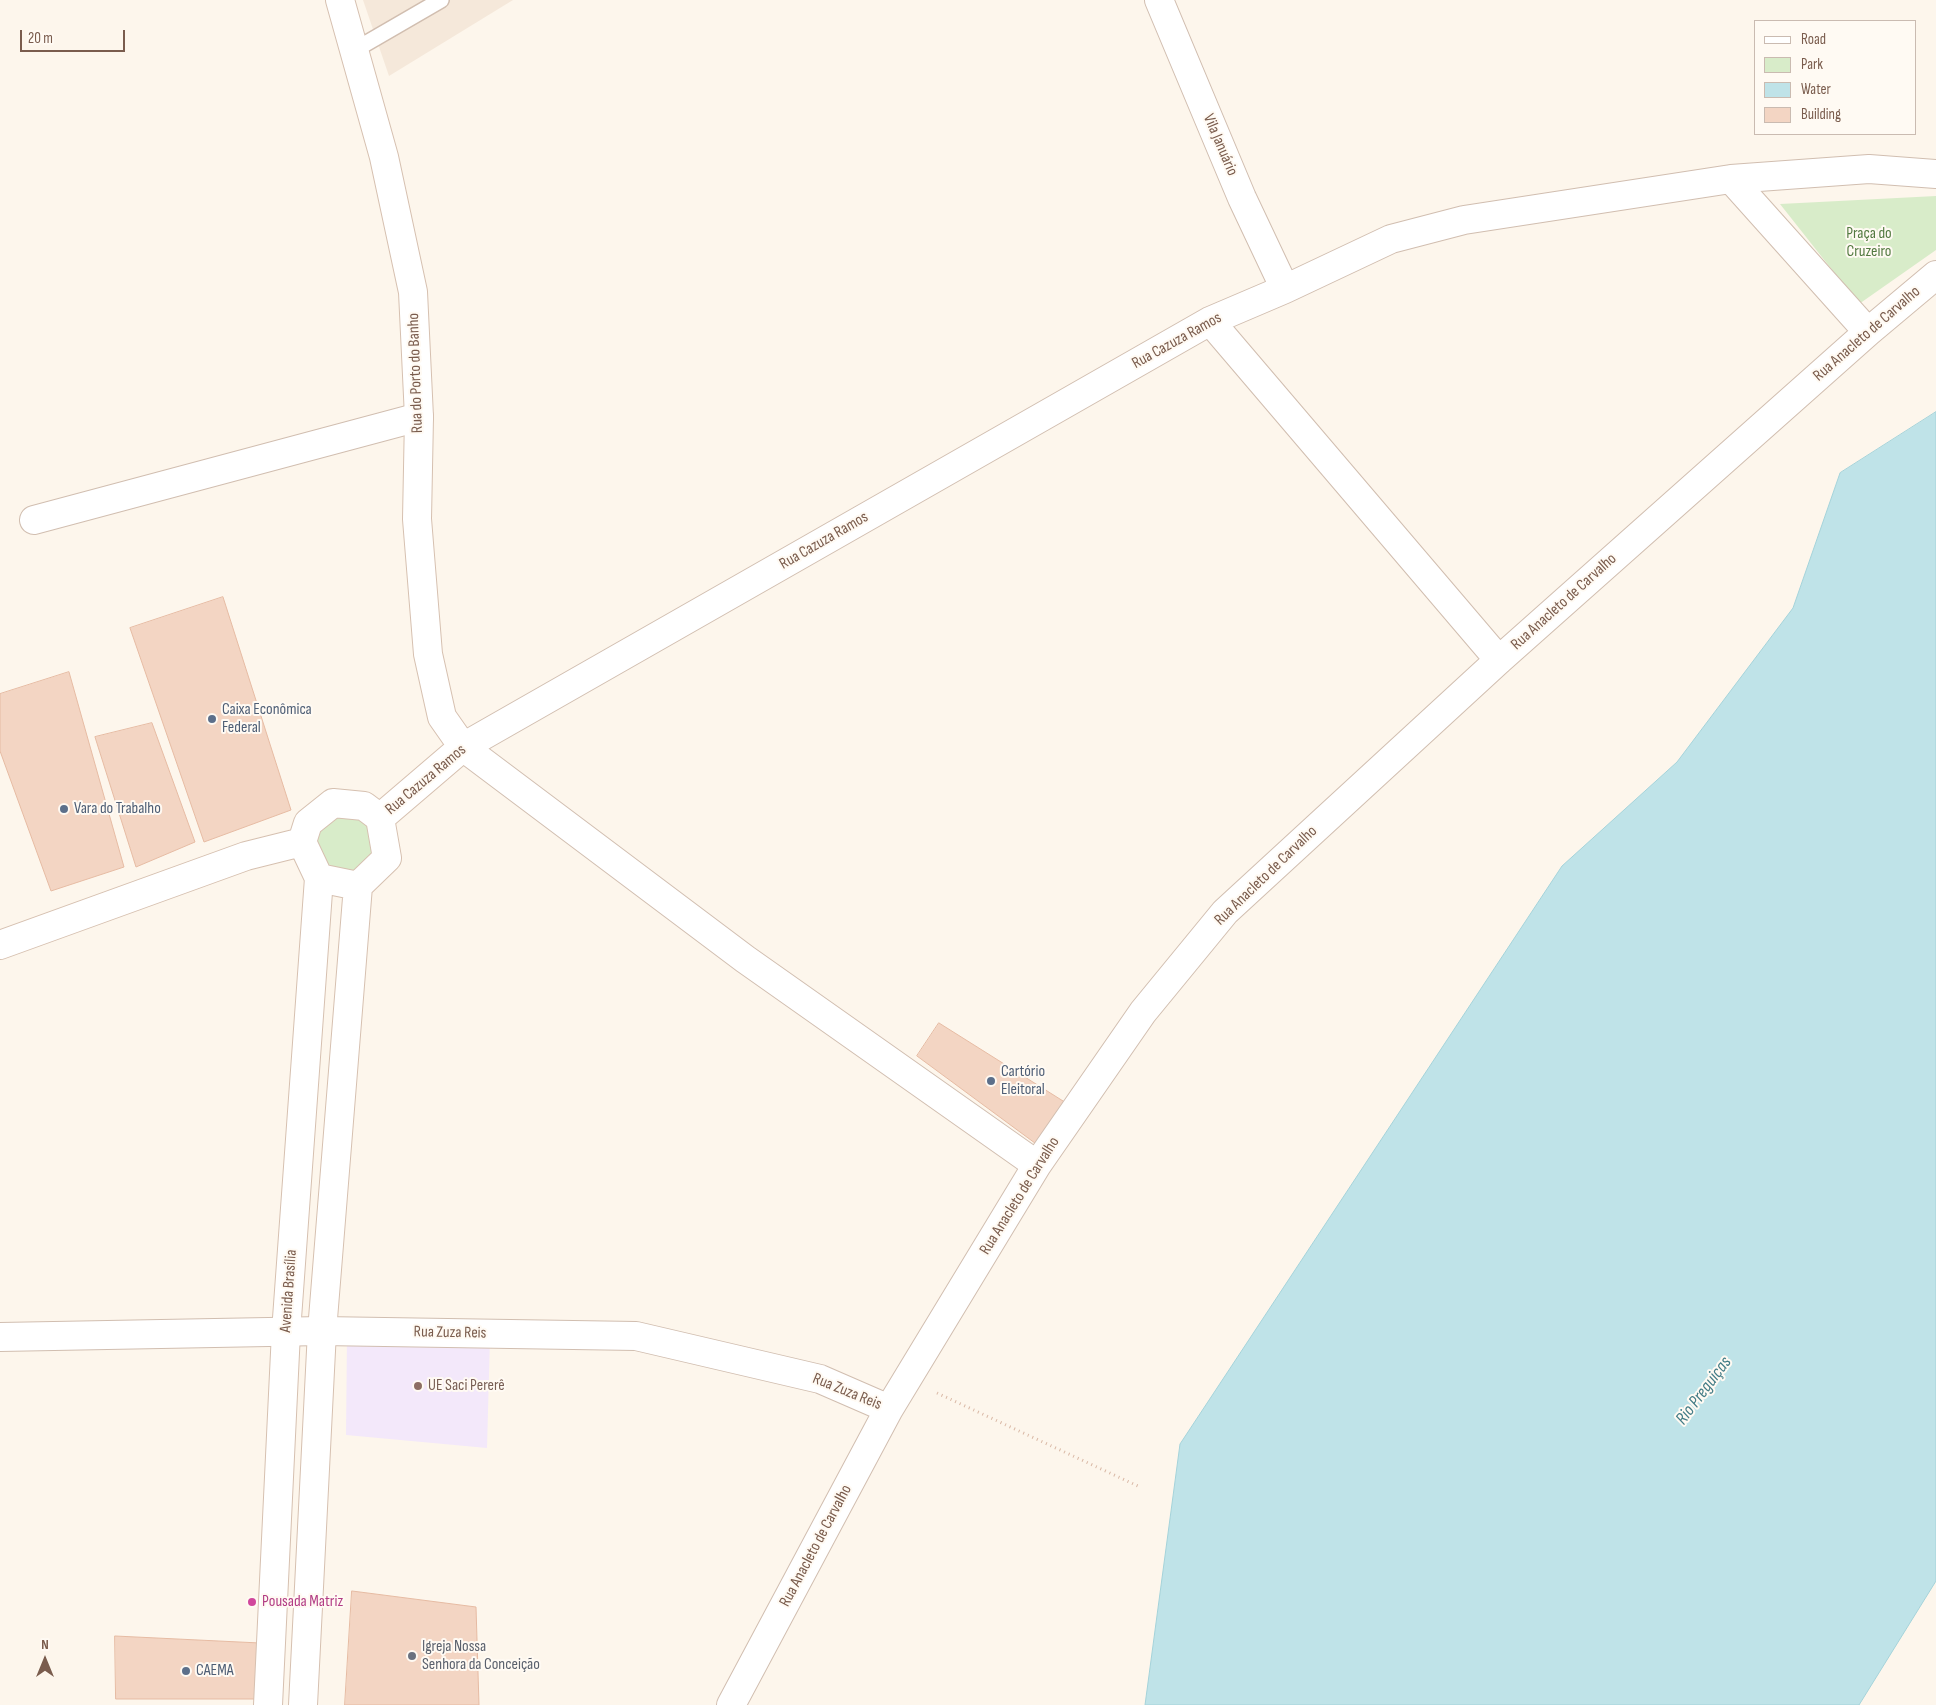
<!DOCTYPE html>
<meta charset="utf-8">
<style>
body{margin:0}
#map{position:relative;width:1936px;height:1705px;overflow:hidden;background:#fdf6ec;font-family:"Sofia Sans Condensed",sans-serif}
canvas{display:block}
.legend{position:absolute;left:1754px;top:20px;width:162px;height:115px;box-sizing:border-box;background:#fffaf3;border:1px solid #cabbb1;margin:0;padding:6px 9px;list-style:none;font-size:15px;color:#7a5c4d}
.legend li{display:flex;align-items:center;gap:10px;height:25px}
.legend b{width:25px;border:1px solid #cabbb1}
.north{position:absolute;left:20px;top:1635px;width:50px;height:50px;-webkit-text-stroke:4px #fffaf3;paint-order:stroke;rotate:0deg;font-size:14px;font-weight:700;line-height:20px;text-align:center;color:#7a5c4d}
.north::after{content:'';display:block;margin:auto;width:18px;height:22px;background:#7a5c4d;clip-path:polygon(50% 0,100% 100%,50% 72%,0 100%)}
.scale{position:absolute;left:20px;top:30px;width:105px;height:22px;box-sizing:border-box;border:2px solid #7a5c4d;border-top:0;padding-left:6px;font-size:15px;line-height:18px;white-space:nowrap;color:#7a5c4d;-webkit-text-stroke:4px #fffaf3;paint-order:stroke}
</style>
<div id="map">
<canvas width="1936" height="1705"></canvas>
<ul class="legend">
<li><b style="height:6px;background:#fff"></b>Road</li>
<li><b style="height:14px;background:#d8ecc9"></b>Park</li>
<li><b style="height:14px;background:#bfe3e8"></b>Water</li>
<li><b style="height:14px;background:#f3d5c3"></b>Building</li>
</ul>
<div class="north">N</div>
<div class="scale">20 m</div>
</div>
<script>
const context = document.querySelector('canvas').getContext('2d');
context.lineJoin = 'round';
function paint(path, color) {
  context.fillStyle = color;
  context.fill(path, 'evenodd');
}
function stroke(path, color, width, dash) {
  context.strokeStyle = color;
  context.lineWidth = width;
  context.lineCap = dash ? 'butt' : 'round';
  context.setLineDash(dash || []);
  context.stroke(path);
}
function label(font, color, halo, rows, align = 'center') {
  context.font = font + ' "Sofia Sans Condensed",sans-serif';
  context.lineWidth = 4;
  context.setLineDash([]);
  context.textBaseline = 'middle';
  context.strokeStyle = halo;
  context.fillStyle = color;
  for (const [text, x, y, turn = 0] of rows) {
    context.save();
    context.translate(x, y);
    context.rotate((+turn || 0) * Math.PI / 180);
    context.textAlign = isNaN(turn) ? turn : align;
    if (halo) context.strokeText(text, 0, 0);
    context.fillText(text, 0, 0);
    context.restore();
  }
}
paint(new Path2D(`
 M363,0H513L389,76Z`), '#f5e8da');
paint(new Path2D(`
 M347,1337L490,1338L487,1448L346,1435Z`), '#f3e8fa');
paint(new Path2D(`
 M1936,196V250L1859,304L1780,204Z
 M362,808L385,859L337,886L308,825Z`), '#d8ecc9');
const water = new Path2D(`
 M1936,412V1581L1859,1705H1145L1180,1444L1562,866L1677,762L1793,608L1840,473Z`);
paint(water, '#bfe3e8');
stroke(water, '#a5d3da', 1);
const building = new Path2D(`
 M223,597L291,810L204,842L130,628Z
 M69,672L124,867L51,891L0,751V694Z
 M152,723L195,842L136,867L95,737Z
 M939,1023L1071,1106L1043,1149L917,1056Z
 M352,1591L476,1607L479,1705H345Z
 M115,1636L260,1643L255,1699H116Z`);
paint(building, '#f3d5c3');
stroke(building, '#e6bba3', 1);
const lane = new Path2D(`
 M353,51L441,0`);
const street = new Path2D(`
 M1159,0L1242,198L1285,289
 M1731,179L1868,332
 M1210,321L1499,660
 M34,520L419,417
 M1037,1165L745,959L463,747L1210,321L1285,289L1391,239L1464,220L1731,179L1869,169L1936,174
 M0,1337L322,1331L636,1336L820,1379L889,1409
 M731,1705L889,1409L1037,1165L1143,1012L1225,912L1499,660L1868,332L1936,275`);
const secondary = new Path2D(`
 M340,0L384,157L413,292L419,417L417,519L428,654L442,717L463,747L380,818
 M333,803L364,806L380,818L387,858L358,886L319,878L302,842L308,823Z
 M0,945L246,856L302,842
 M268,1705L286,1332L319,878
 M303,1705L322,1331L358,886`);
stroke(lane, '#d1beb0', 18);
stroke(street, '#d1beb0', 30);
stroke(secondary, '#d6c0b0', 30);
stroke(new Path2D(`
 M937,1393L1140,1487`), '#d9b8a5', 3, [1, 4]);
stroke(lane, '#fff', 15);
stroke(street, '#fff', 28);
stroke(secondary, '#fff', 28);
for (const [x, y, r, color] of [
 [212,719,5,"#5c6f8a"],
 [64,809,5,"#5c6f8a"],
 [991,1081,5,"#5c6f8a"],
 [418,1386,5,"#8d6e63"],
 [252,1602,5,"#d1479c"],
 [412,1656,5,"#6b7280"],
 [186,1671,5,"#5c6f8a"]
]) {
  const dot = new Path2D();
  dot.arc(x, y, r, 0, 2 * Math.PI);
  context.fillStyle = color;
  context.fill(dot);
  stroke(dot, '#fffaf3', 2);
}
label('16px', '#7a5c4d', '#fffaf3', [
 ["Vila Januário",1220,145,67],
 ["Rua Anacleto de Carvalho",1867,334,-41],
 ["Rua Cazuza Ramos",1177,341,-29],
 ["Rua do Porto do Banho",416,373,-92],
 ["Rua Cazuza Ramos",824,541,-30],
 ["Rua Anacleto de Carvalho",1564,602,-42],
 ["Rua Cazuza Ramos",426,780,-40],
 ["Rua Anacleto de Carvalho",1266,876,-44],
 ["Rua Anacleto de Carvalho",1020,1196,-58],
 ["Avenida Brasília",289,1291,-86],
 ["Rua Zuza Reis",450,1333,1],
 ["Rua Zuza Reis",847,1392,22],
 ["Rua Anacleto de Carvalho",816,1546,-62]
]);
label('16px', '#537a41', '#fffaf3', [
 ["Praça do",1869,234],
 ["Cruzeiro",1869,252]
]);
label('16px', '#4e5e75', '#fffaf3', [
 ["Caixa Econômica",222,710],
 ["Federal",222,728],
 ["Vara do Trabalho",74,809],
 ["Cartório",1001,1072],
 ["Eleitoral",1001,1090],
 ["CAEMA",196,1671]
], 'left');
label('16px', '#785e54', '#fffaf3', [
 ["UE Saci Pererê",428,1386]
], 'left');
label('16px', '#b23c85', '#fffaf3', [
 ["Pousada Matriz",262,1602]
], 'left');
label('16px', '#5b616d', '#fffaf3', [
 ["Igreja Nossa",422,1647],
 ["Senhora da Conceição",422,1665]
], 'left');
label('italic 18px', '#437c86', '#fffaf3', [
 ["Rio Preguiças",1704,1391,-53]
]);
</script>
